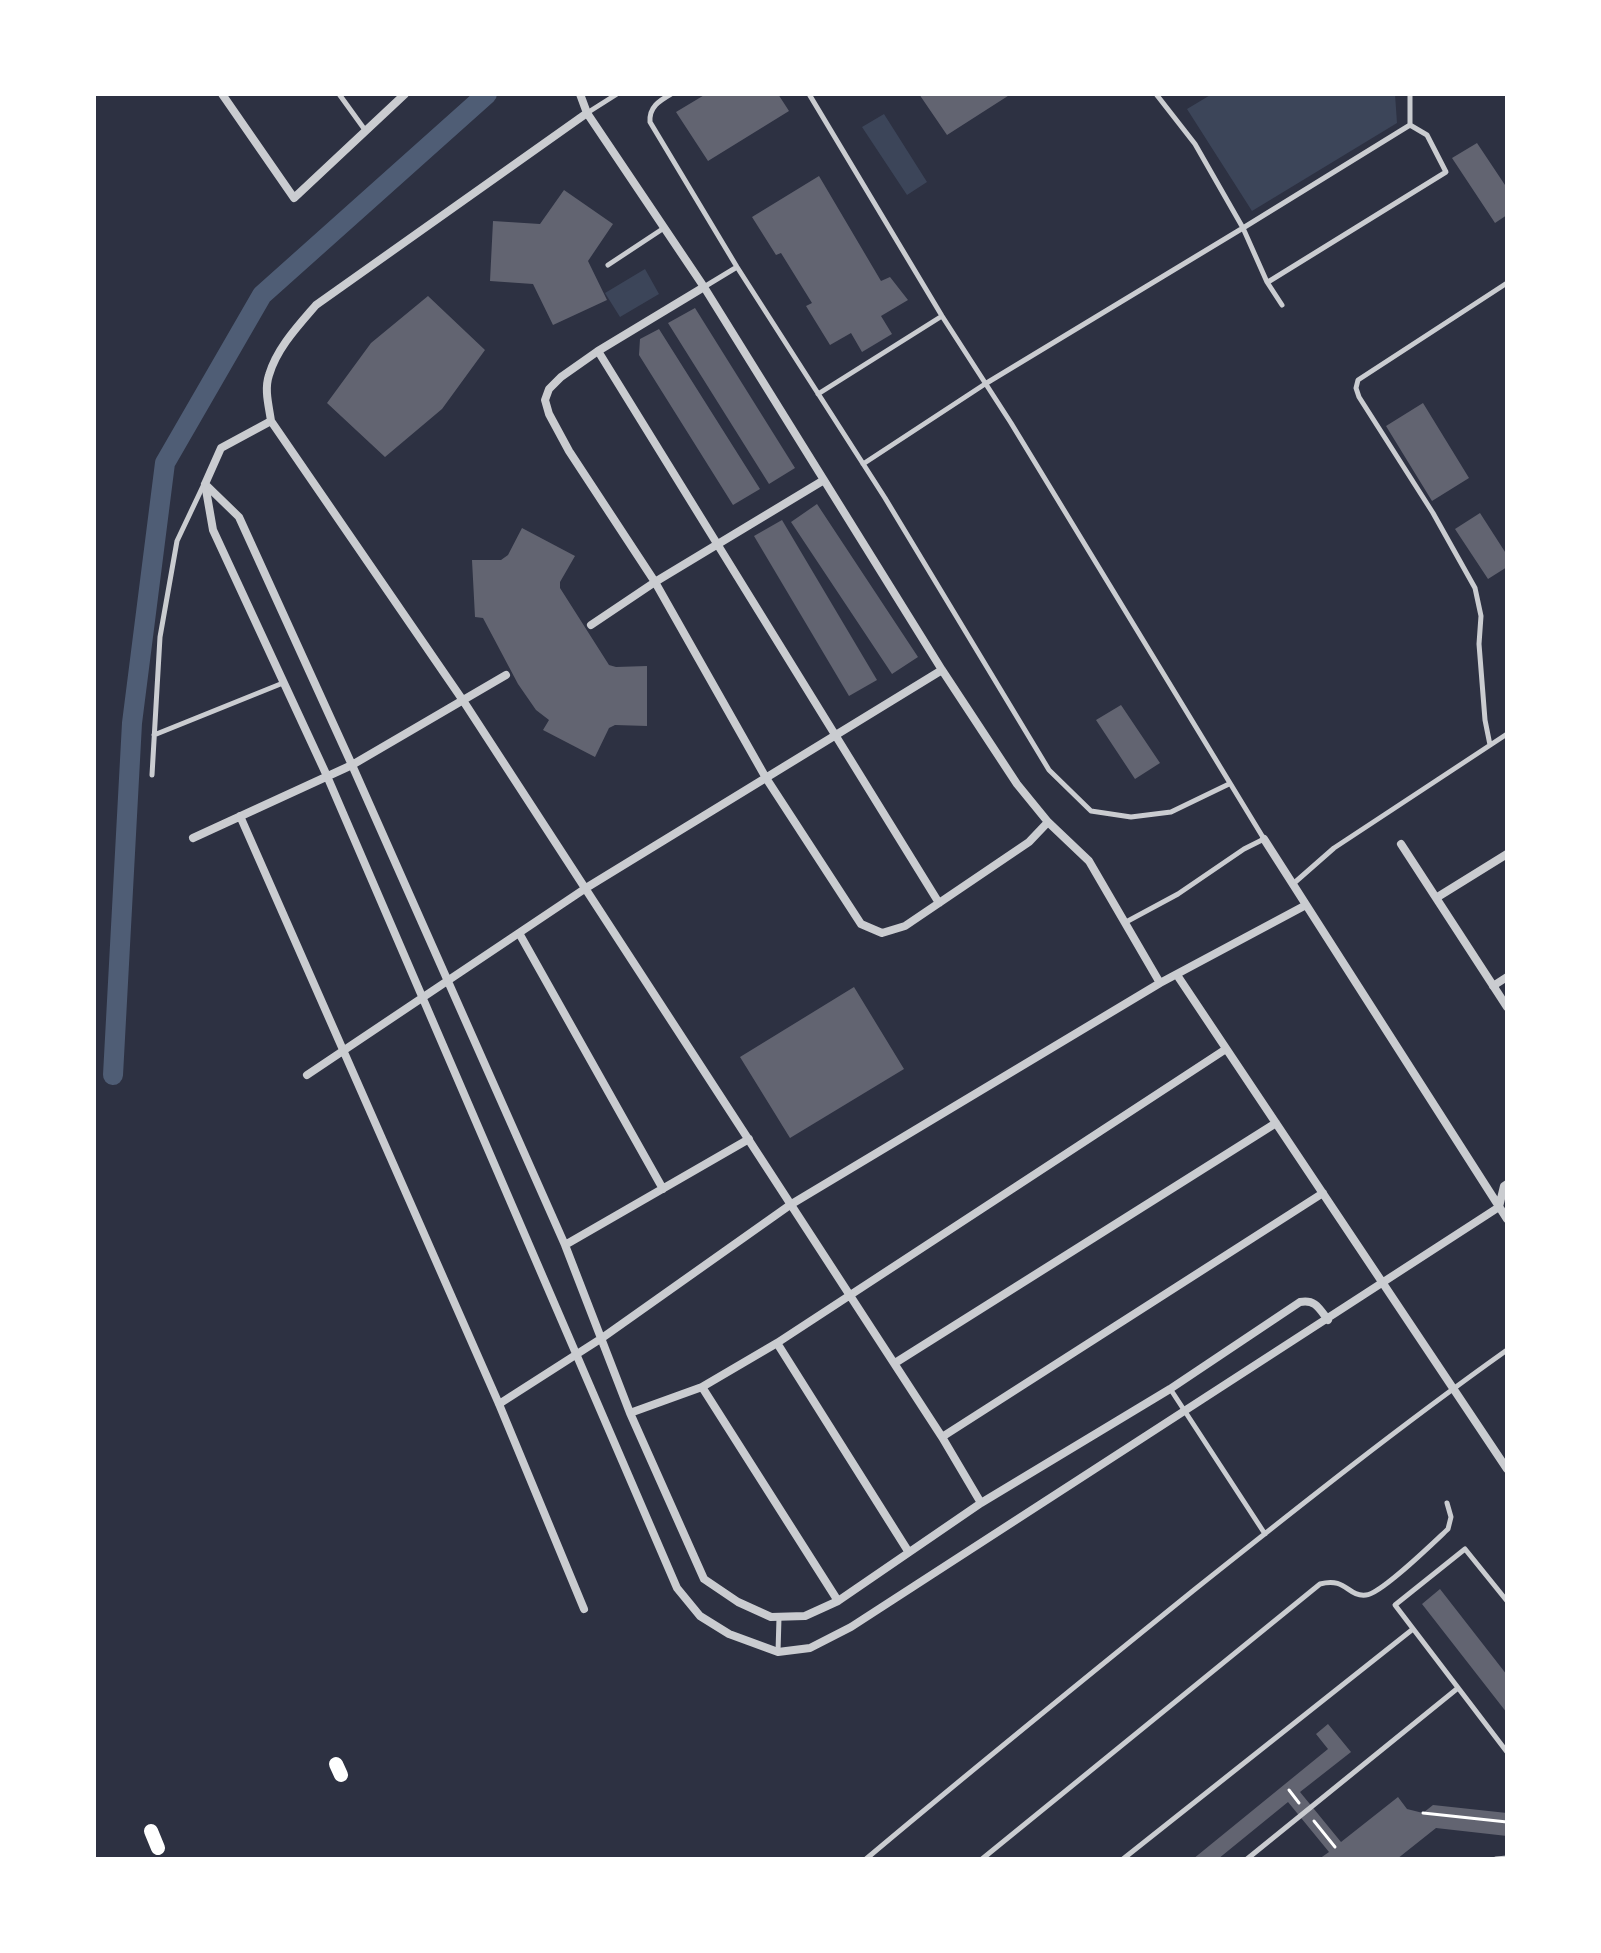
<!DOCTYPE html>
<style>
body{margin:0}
#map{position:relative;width:1601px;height:1953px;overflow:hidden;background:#2d3142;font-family:Lato,sans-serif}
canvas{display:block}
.frame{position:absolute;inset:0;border:96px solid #fff;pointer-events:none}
</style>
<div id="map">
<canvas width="1601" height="1953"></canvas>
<div class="frame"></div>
</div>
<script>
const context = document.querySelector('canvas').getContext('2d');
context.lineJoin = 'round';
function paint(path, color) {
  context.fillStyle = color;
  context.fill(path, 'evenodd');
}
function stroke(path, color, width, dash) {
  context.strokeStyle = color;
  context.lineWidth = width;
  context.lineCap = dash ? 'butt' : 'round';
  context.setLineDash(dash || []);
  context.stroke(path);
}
paint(new Path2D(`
 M1212,94H1395L1397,123L1252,211L1187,109Z
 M884,114L927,182L907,195L862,127Z
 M645,269L659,294L620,317L605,293Z`), '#3c4559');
stroke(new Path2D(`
 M113,1075L132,723L165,463L262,295L487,94`), '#4f5d75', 20);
paint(new Path2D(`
 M706,94H778L789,111L708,161L676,112Z
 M919,94H1011L947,135Z
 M1477,143L1507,188V215L1495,223L1452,158Z
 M819,176L881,281L890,277L908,300L881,316L892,334L862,352L851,333L830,345L806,306L812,303L781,253L776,255L752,217Z
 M564,190L613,224L588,261L607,300L553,325L533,284L490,281L493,221L540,224Z
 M428,296L485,350L442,409L385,457L327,403L371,343Z
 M695,308L795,468L769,484L668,323Z
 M659,329L760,489L733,505L639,355L640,339Z
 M1423,403L1469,478L1432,501L1386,426Z
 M817,504L918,657L892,674L791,522Z
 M1480,513L1507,555V567L1488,579L1455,529Z
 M782,520L877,680L849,696L754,536Z
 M522,528L575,556L560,582V588L609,665L616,667L647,666V726L615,725L609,728L595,757L543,730L549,720L536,710L518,684L483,618L475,617L472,560H501L508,555Z
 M1121,705L1160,763L1135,779L1096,720Z
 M854,987L904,1069L790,1138L740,1057Z
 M1440,1589L1507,1675V1713L1422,1604Z
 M1328,1724L1351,1752L1300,1792L1341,1842L1398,1797L1407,1809L1423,1813L1433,1805L1507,1813V1836L1436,1828L1397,1859H1319L1329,1852L1288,1802L1218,1859H1193L1328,1749L1316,1734Z`), '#626471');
stroke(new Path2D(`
 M1289,1790L1299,1803
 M1423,1813L1507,1822
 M1314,1821L1335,1847`), '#fff', 3);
stroke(new Path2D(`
 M339,94L365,130
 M671,94C659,101 649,107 650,122L737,267L885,498L1049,770L1091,811L1131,817L1171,812L1229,784
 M809,94L942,316L1011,423L1264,839L1244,849L1178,894L1126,922
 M587,113L617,94
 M608,265L664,228
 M1268,282L1446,172L1427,135L1410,125
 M704,287L737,267
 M1282,305L1267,282L1243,228L1410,125V94
 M818,394L942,316
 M863,464L985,384L1243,228L1195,144L1156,94
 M154,735L283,683
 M1490,745L1485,720L1479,644L1481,616L1475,588L1433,513L1359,397L1356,388L1358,380L1507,283
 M152,775L160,637L177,541L204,484
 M1293,884L1334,848L1507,734
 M1171,1390L1265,1534
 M1507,1601L1465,1549L1395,1605L1507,1752
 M778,1652L779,1618
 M866,1859C974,1768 1084,1679 1194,1590C1297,1508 1400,1426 1507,1350
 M982,1859L1320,1584C1347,1577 1347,1597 1366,1595C1381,1594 1434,1542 1448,1529L1451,1517L1447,1503
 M1123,1859L1413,1629
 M1247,1859L1458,1688
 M1496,1859L1507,1858`), '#caccd0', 5);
stroke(new Path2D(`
 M222,94L294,198L405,94
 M580,94L587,113L704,287L942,670L1017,784L1048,822L1089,861L1160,983
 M587,113L316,305C298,326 277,348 269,375C264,390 269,406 271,421L464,702L942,1437L981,1503
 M704,287L598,351L561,377L549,389L545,400L549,414L569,451L655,582L766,778L861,924L882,933L905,926L1029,842L1048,822
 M598,351L939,903
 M271,421L221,448L205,484L213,530L327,776L677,1588L700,1616L729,1634L778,1652L810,1648L851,1627L1499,1207L1504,1186L1507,1184
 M205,484L239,517L352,765L565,1245L630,1413L704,1579L738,1602L771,1617L805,1616L838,1601L981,1503L1170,1389L1300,1302C1315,1299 1319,1308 1328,1320
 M591,625L655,582L824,480
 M240,816L499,1404L584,1609
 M193,838L352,765L506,675
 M1264,839L1507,1219
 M1401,844L1507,1007
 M1436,898L1507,854
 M519,933L663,1189
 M1177,975L1507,1469
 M1493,986L1507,977
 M307,1075L586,888L942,670
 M565,1245L749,1139
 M777,1343L908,1551
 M895,1363L1276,1123
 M702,1387L838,1601
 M499,1404L602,1338L790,1205L1160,983L1306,905
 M630,1413L702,1387L777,1343L1226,1049
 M942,1437L1323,1193`), '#caccd0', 8);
stroke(new Path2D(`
 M336,1764L341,1775
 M151,1831L158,1848`), '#fff', 14);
</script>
